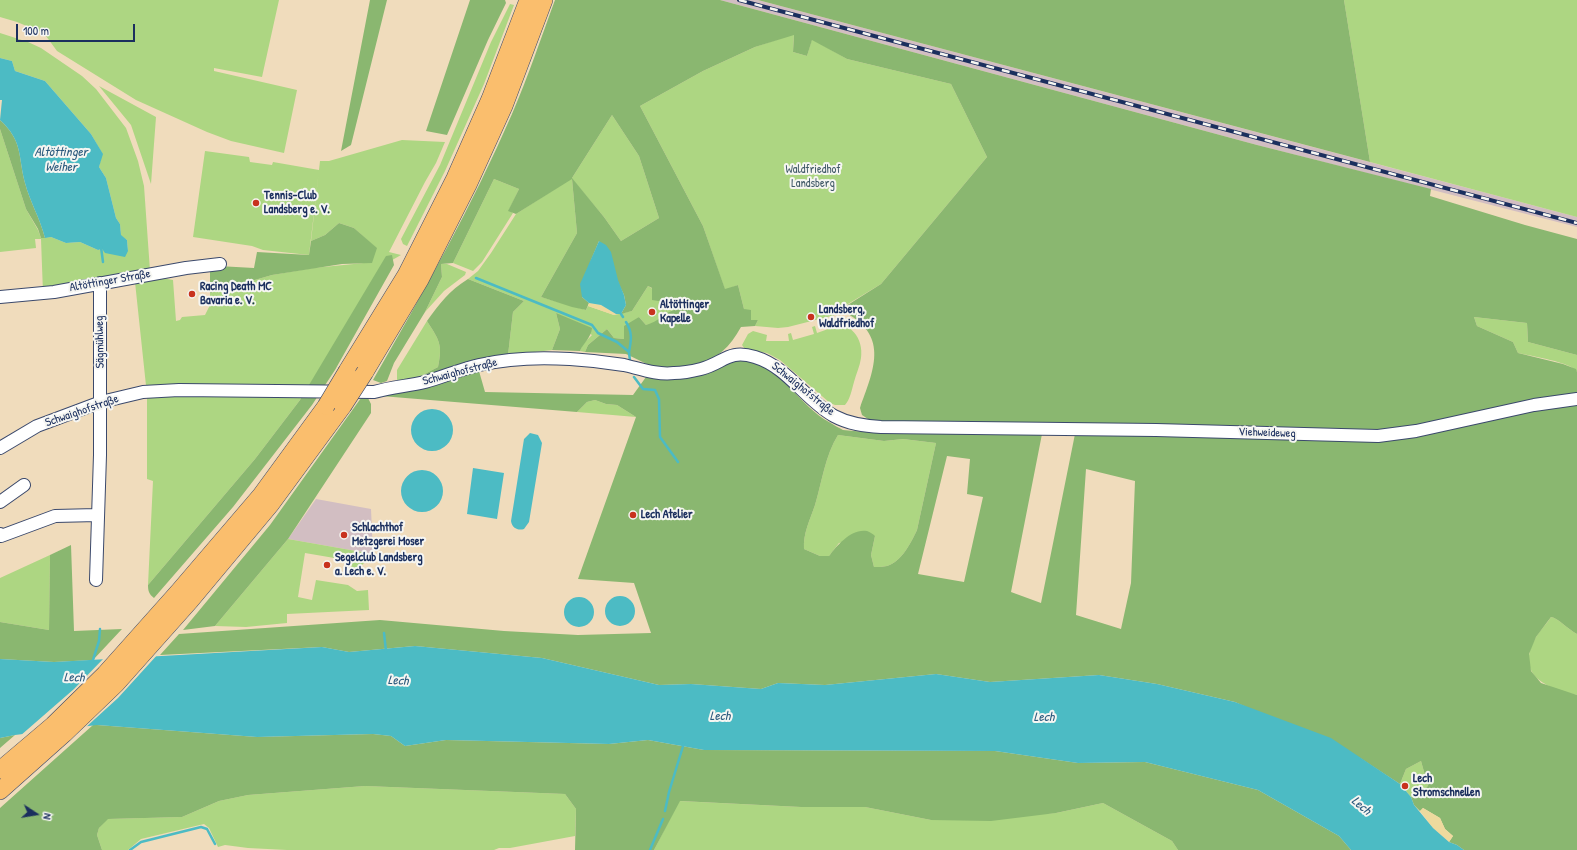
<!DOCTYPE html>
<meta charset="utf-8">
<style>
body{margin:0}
#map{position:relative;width:1577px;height:850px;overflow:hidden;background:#f0dcbc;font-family:"Patrick Hand",sans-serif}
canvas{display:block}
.north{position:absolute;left:16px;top:794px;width:40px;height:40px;-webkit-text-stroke:3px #f6f6f2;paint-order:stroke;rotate:102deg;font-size:11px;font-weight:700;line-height:16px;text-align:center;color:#1b2f5e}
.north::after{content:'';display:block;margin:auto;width:14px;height:18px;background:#1b2f5e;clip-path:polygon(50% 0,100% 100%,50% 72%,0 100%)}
.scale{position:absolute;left:16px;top:24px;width:119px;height:18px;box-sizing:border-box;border:2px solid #1b2f5e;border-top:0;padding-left:5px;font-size:12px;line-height:14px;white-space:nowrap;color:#1b2f5e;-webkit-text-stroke:3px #f6f6f2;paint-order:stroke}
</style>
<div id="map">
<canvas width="1577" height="850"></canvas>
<div class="north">N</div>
<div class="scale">100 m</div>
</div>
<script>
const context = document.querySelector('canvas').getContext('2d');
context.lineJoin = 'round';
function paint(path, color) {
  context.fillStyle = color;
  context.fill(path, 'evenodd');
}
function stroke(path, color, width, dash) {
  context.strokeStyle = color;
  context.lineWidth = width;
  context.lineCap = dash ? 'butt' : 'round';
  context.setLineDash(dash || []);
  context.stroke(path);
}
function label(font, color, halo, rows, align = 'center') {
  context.font = font + ' "Patrick Hand",sans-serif';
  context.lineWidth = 4;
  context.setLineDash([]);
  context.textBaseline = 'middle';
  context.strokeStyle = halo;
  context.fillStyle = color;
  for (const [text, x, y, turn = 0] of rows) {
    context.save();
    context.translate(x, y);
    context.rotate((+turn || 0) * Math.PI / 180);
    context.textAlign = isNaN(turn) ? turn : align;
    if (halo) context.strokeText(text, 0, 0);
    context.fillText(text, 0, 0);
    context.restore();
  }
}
paint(new Path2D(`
 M720,0H758L1577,217V227L1257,145Z
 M316,499L371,509L373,554L288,539Z`), '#d2bec2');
paint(new Path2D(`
 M0,0H279L262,77L214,68V71L297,90L284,153L231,141L207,132L136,100L57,51L46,36V34L17,22L0,17Z
 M1344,0H1577V217L1370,162Z
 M510,4L514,5L484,84L445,171L407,246L403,244L401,239L440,165L491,42Z
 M0,33L28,42L41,48L82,76L96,89L126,128L138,161L144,186L150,271L43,293L41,239H35L36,248L0,252V129L26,209L38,230L41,238L51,237L66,243L80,242L98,250L102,249L104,251H128L127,240L121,236L120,224L116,218L106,178L99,167L102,153L91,134L45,81L15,71L12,61L0,58Z
 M794,34L793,52L807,56L812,39L847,59L951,84L987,157L881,284L843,307V313L788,327L778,328L755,326L758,320H751L744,309L738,285L725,290L703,226L640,106L703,71L755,47Z
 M99,86L156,117L151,184L131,125Z
 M612,115L639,156L659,218L621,241L604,217L572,179L577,233L541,297L586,310L588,306L614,315L632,311L648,286L677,304V309L661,317L654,324L646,325L639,317L624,339L614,338L607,329L588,345L585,352L580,351L583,344L592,335L556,313L560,329L552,350L508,355L513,312L524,301L468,279L478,271L491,253L516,214L572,178Z
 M402,140L445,142L436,163L425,182L389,252L401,255L387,263L300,400L255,459L148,585L153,481L147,479V395L135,282L162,278L173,280L176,321L180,320L182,317L205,315L210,305V293L272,275L313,268L364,263L376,248L354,228L339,223L325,235L311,241L320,161H329Z
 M205,151L249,157L250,162L272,165L273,162L319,170L309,255L263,250L252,246L193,237Z
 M494,179L519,189L509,210L513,213L482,262L473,271L453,263Z
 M441,264H447L466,272L465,275L444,291L425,312L442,277Z
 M1474,317L1527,323L1528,342L1577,355V372C1572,362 1530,356 1518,353L1513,342L1477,326Z
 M427,321C439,340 443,344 438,367L421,376L422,378L397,381V370Z
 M830,322C850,322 864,338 861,358C860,366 856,374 854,382C852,389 850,400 845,405H835L830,403L780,360L767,353L745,349L742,345L748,334L753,331L767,335L766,341H789L788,334L791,333L793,340L814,334L812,327L815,326L817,333L831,328Z
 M595,400L606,404L617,405L636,417L577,412L587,402Z
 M838,435L884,441L903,439L936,443L917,530C911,543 901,562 887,566C883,567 878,567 874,567L871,555L875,536L839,543L829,556H820L804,549C803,533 810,520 815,505C822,482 825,456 838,435Z
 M288,539L373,554L357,570L351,569L352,561L305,553L298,597L312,600L316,580L348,585L357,591L368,590L369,610L287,614V623L246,627L215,626Z
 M50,555L49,630L0,622V578Z
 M1551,617C1558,618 1569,630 1577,634V695C1546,688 1514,675 1536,637C1540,630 1547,624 1551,617Z
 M1421,761L1428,786L1411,797L1400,784L1406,769Z
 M365,786L565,794L576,809L575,836L510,848H499L494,850H287L248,848L225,845L218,847L209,828L204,824L141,839L128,850H102L97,835L99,828L107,819L182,817L219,801L248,795Z
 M679,801L801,807H865L931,820L1056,813L1103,803L1172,841L1178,850H654Z`), '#add682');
paint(new Path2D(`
 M370,0H387L351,145L341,151Z
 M470,0H505L506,3L488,40L447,135L426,131Z
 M555,0H720L1257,145L1431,189L1430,196L1525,225L1577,239V355L1528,342L1527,323L1474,317L1477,326L1513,342L1518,353L1563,364L1576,369L1577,372V634C1569,630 1558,618 1551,617L1536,637L1529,654L1531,671L1541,683L1577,695V850H1464L1457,845L1449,842L1453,836L1445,829L1440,818L1423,808L1420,811L1414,805L1411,797L1428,786L1421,761L1406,769L1400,784L1360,758L1235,702L1157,684L1099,675L990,682L936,674L825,685L778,683L761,689L691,684L659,685L542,658L415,646L349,652L322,647L160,655L179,634L380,620L504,631L578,635L651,633L634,583L578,579L636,417L617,405L606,404L595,400L587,402L577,412L381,396L479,371L485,392L633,395L646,377L730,361C737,361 745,360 752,362C783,370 801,407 829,422C834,425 839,428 843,430C850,431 858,431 865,432L868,419L862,415L860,408C873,371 890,337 846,313V306L881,284L987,157L951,84L847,59L812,40L807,56L793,52L794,35L755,47L703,71L640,106L703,226L725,289L738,285L744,309L751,310V320H758L755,326L741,327C718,369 692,366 649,368V365L626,354L585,352L588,345L607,329L614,338L624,339V326L639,317L646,325C658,322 665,312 677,309V304L652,300V288L648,286L632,311L621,314L626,305L624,295L599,241L591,260L582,297L589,303L586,310L572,307L541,297L577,233L572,179L516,214L508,211L519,189L494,179L453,263L441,264L442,277L425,312L394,363L387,381L381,383L373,380C423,293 472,206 512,114C528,77 541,38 555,0ZM612,115L639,156L659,218L621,241L604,217L572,178ZM1042,434H1075L1041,603L1011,592ZM838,435L884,441L903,439L936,443L917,530C911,543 901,562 887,566C883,567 878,567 874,567L871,555L875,536C873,534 870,532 867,531C852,528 837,545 829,556H820L804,549C803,533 810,520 815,505C822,482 825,456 838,435ZM947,456L970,459L967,494L983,497L964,582L918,574ZM1086,469L1135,481L1131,583L1121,629L1076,615Z
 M758,0H1344L1370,162Z
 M0,120C23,141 18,156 25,183C30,202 40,218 45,238H41L38,229L26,209L0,129Z
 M339,223L354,228L377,248L372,263L342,264L272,275L210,293V270L218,266L254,268L257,252L309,255L311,241L325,235Z
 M392,255L394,265L335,370L312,405L233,507L154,598C149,594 148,591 148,585L255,459L300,400L386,256Z
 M468,279L524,301L513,312L508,355L422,378L421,376L438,367C443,344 439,340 427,321C440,303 449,291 468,279Z
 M556,313L592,328C591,338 584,342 580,351L552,350L560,329Z
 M361,398H368L371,404V413L288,539L215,626L183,630L270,525Z
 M71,545L74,631L122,629L93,660L54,662L0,659V622L49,630L50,555Z
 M93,725H97L257,737L373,734L391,736L405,746L446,740L609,744L648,740L704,750L995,751L1078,763L1145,762L1258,790L1339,836L1351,850H1178L1172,841L1103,803L1056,813L991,821L931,820L865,807H801L680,801L654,850H575L576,809L565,794L365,786L248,795L219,801L182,817L108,819L99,828L97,835L102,850H0V808Z
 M15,735L0,748V738Z`), '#8ab770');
paint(new Path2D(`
 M589,303L601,305L616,314L614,315L588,306Z
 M1423,808L1440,818L1445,829L1453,836L1449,842L1433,828L1420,811Z`), '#eeda9e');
paint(new Path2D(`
 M0,58L12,61L15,71L45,81L91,134L103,154L99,167L106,178L116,218L120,224L121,235L127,240L128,251L125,257L105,253L102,249L98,250L80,242L66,243L51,237L45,238C40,218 30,202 25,183C18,156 23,141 0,120L2,100H0Z
 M599,241L606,245L611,252L618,280L624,295L626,305L621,314H616L601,305L589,303L582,297L580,284Z
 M411 430a21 21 0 1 1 42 0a21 21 0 1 1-42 0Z
 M530,433L538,435L542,443L529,522L524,529C518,531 512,528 511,521L524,439Z
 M473,468L504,473L497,519L467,514Z
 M401 491a21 21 0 1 1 42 0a21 21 0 1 1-42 0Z
 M605 611a15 15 0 1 1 30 0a15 15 0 1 1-30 0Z
 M564 612a15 15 0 1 1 30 0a15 15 0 1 1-30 0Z
 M415,646L542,658L659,685L691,684L761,689L778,683L825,685L936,674L990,682L1099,675L1157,684L1235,702L1331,738L1400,784L1411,797L1414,805L1433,828L1449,842L1457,845L1464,850H1351L1339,836L1258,790L1145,762L1078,763L995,751L704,750L648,740L609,744L446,740L405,746L391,736L373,734L257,737L97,725L15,735L0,738V659L54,662L322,647L349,652Z`), '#4cbbc4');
paint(new Path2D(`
 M159,653L118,698L85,728L20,736L74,689L105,657Z`), '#f0dcbc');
stroke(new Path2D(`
 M101,247L103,262
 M476,278L592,325L598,333L617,342L629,352L630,361
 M621,314L623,317
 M626,322C633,333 631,341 629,352
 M634,377L643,389L655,390L659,399L660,437L678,462
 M384,633L386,651
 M92,663L99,641L100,629
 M665,811L669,792L684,743
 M130,850L141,842L201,827L207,829L215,844
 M650,850L663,819`), '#4cbbc4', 2.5);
const minor = new Path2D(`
 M0,297L54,292L186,268L220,264
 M0,448L37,426L101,402L143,392L179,390L374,392C391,387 408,386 425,382C443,377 461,369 479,365C509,358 539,357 570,359C587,360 606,362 624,365C641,369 657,375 674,373C683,373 693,371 701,369C724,363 728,349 755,357C788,367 805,400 834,416C849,424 864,426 881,427L1156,430L1378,436L1416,431L1534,405L1577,399
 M0,502L24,485
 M0,534L1,536L55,516L97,515
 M96,580L100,455V283`);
const highway = new Path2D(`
 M347,371L406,275L455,178L490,99L528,0
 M365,372L420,280L468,185L504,106L544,0
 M0,770L53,725L105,674L179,591L261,495L326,406
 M0,791L64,734L116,684L190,601L271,504L343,406`);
stroke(minor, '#3b496c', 14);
stroke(highway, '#3b496c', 18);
stroke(minor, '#fff', 12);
stroke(highway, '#fabe6d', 17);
const rail = new Path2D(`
 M739,0L1577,223`);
stroke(rail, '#1b2f5e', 4);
stroke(rail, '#f6f6f2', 2.5, [8]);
const highwayBridge = new Path2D(`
 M326,406L347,371
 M343,406L365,372`);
stroke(highwayBridge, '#3b496c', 18, []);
stroke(highwayBridge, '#fabe6d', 17);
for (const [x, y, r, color] of [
 [256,203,4,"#c8321e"],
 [192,294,4,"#c8321e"],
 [652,312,4,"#c8321e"],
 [811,317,4,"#c8321e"],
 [633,515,4,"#c8321e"],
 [344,535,4,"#c8321e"],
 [327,565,4,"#c8321e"],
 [1405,786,4,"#c8321e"]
]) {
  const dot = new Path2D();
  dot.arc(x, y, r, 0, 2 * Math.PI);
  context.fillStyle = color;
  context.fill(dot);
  stroke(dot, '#f6f6f2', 1.5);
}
label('12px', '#405967', '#f6f6f2', [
 ["Waldfriedhof",813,170],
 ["Landsberg",813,184]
]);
label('bold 12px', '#1b2f5e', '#f6f6f2', [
 ["Tennis-Club",264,196],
 ["Landsberg e. V.",264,210],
 ["Racing Death MC",200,287],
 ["Bavaria e. V.",200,301],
 ["Altöttinger",660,305],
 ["Kapelle",660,319],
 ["Landsberg,",819,310],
 ["Waldfriedhof",819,324],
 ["Lech Atelier",641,515],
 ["Schlachthof",352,528],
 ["Metzgerei Moser",352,542],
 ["Segelclub Landsberg",335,558],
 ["a. Lech e. V.",335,572],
 ["Lech",1413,779],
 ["Stromschnellen",1413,793]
], 'left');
label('12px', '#1b2f5e', '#f6f6f2', [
 ["Altöttinger Straße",110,281,-10],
 ["Sägmühlweg",100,342,-91],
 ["Schwaighofstraße",460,372,-15],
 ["Schwaighofstraße",803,389,39],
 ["Schwaighofstraße",82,411,-19],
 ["Viehweideweg",1267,433,2]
]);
label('italic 13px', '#2a597d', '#f6f6f2', [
 ["Altöttinger",61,153],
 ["Weiher",61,168],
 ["Lech",74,678,1],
 ["Lech",398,681,2],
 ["Lech",720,717],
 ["Lech",1044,718],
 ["Lech",1361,806,40]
]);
</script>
